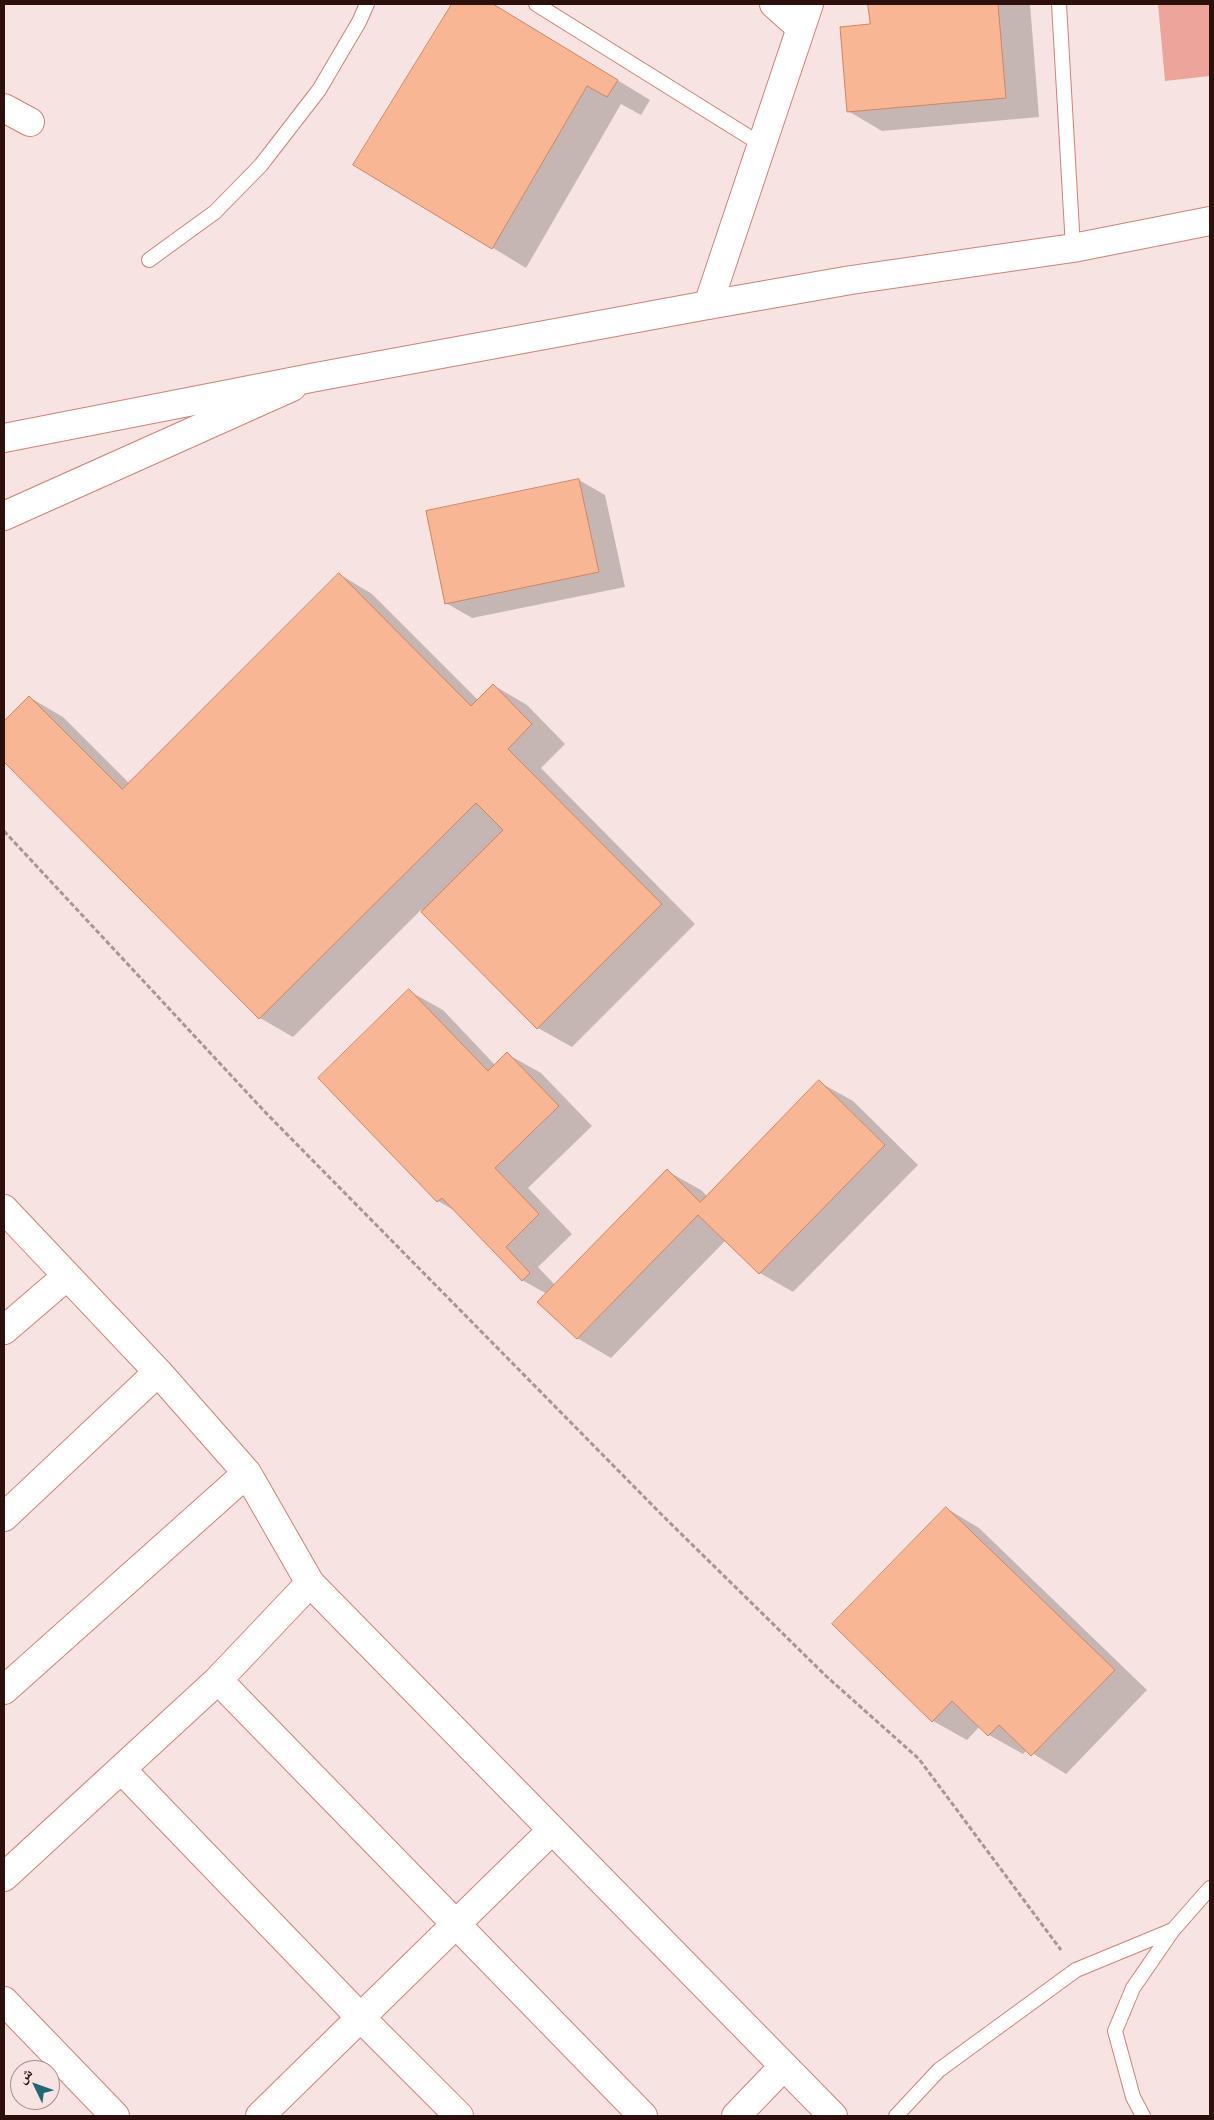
<!DOCTYPE html>
<meta charset="utf-8">
<style>
body{margin:0}
#map{position:relative;width:1214px;height:2120px;overflow:hidden;background:#f7e4e2;font-family:"Noto Serif","Noto Naskh Arabic",serif}
canvas{display:block}
.frame{position:absolute;inset:0;border:5px solid #2d0f0c;pointer-events:none}
.north{position:absolute;left:10px;top:2060px;width:50px;height:50px;box-sizing:border-box;background:#f7e4e2;border:1px solid #a68f8c;border-radius:50%;rotate:312deg;font-size:14px;font-weight:700;line-height:20px;text-align:center;color:#2d0f0c}
.north::after{content:'';display:block;margin:auto;width:18px;height:22px;background:#1e6973;clip-path:polygon(50% 0,100% 100%,50% 72%,0 100%)}
</style>
<div id="map">
<canvas width="1214" height="2120"></canvas>
<div class="frame"></div>
<div class="north">ش</div>
</div>
<script>
const context = document.querySelector('canvas').getContext('2d');
context.lineJoin = 'round';
function paint(path, color) {
  context.fillStyle = color;
  context.fill(path, 'evenodd');
}
function stroke(path, color, width, dash) {
  context.strokeStyle = color;
  context.lineWidth = width;
  context.lineCap = dash ? 'butt' : 'round';
  context.setLineDash(dash || []);
  context.stroke(path);
}
paint(new Path2D(`
 M1158,4H1210V76L1165,81Z`), '#eda49b');
paint(new Path2D(`
 M453,4H493L650,100L641,115L621,104L526,268L355,164Z
 M870,4H1030L1039,117L882,131L848,111L871,25Z
 M579,480L605,495L625,587L472,618L446,603L427,512Z
 M339,574L372,594L478,700L493,685L527,705L565,744L541,768L695,924L572,1047L538,1028L421,910L293,1037L260,1018L4,761V723L29,697L63,717L129,783Z
 M409,991L443,1010L495,1065L507,1054L541,1073L592,1126L528,1188L572,1234L538,1267L555,1285L667,1171L701,1190L707,1196L819,1082L853,1101L918,1165L793,1292L760,1273L726,1240L611,1358L577,1338L547,1294L522,1280L459,1213L438,1201L319,1078Z
 M946,1508L979,1528L1147,1690L1066,1774L1027,1750L1023,1754L989,1735L980,1726L967,1740L933,1721Z`), '#0003');
const building = new Path2D(`
 M452,4H493L618,80L607,97L587,86L492,249L353,165Z
 M868,4H998L1006,98L847,112L840,27L870,24Z
 M579,479L599,572L445,604L426,511Z
 M339,573L471,706L493,684L532,724L508,749L662,904L537,1029L421,912L503,830L476,803L259,1019L4,762V721L29,696L122,789Z
 M409,989L488,1071L507,1052L559,1106L495,1168L539,1214L506,1247L530,1273L522,1281L442,1198L437,1202L318,1078Z
 M819,1080L885,1145L759,1274L698,1215L577,1339L537,1302L667,1169L700,1202Z
 M946,1507L1115,1670L1031,1756L999,1725L988,1736L952,1701L932,1722L832,1624Z`);
paint(building, '#f8b695');
stroke(building, '#cd8560', 1);
const lane = new Path2D(`
 M536,4L762,145
 M1059,4L1073,248
 M149,260L215,212L261,165L319,90L359,22L367,4
 M896,2116L939,2070L1076,1970L1173,1930
 M1143,2116L1133,2097L1115,2031L1133,1988L1173,1930L1210,1888`);
const street = new Path2D(`
 M774,4L801,28
 M4,108L30,122
 M708,305L809,4
 M4,516L292,387
 M4,1209L158,1372
 M4,1330L67,1276
 M4,1517L158,1372L247,1473L310,1583L833,2116
 M218,1680L643,2116
 M4,1690L247,1473
 M122,1770L361,2018L459,2116
 M4,1877L218,1680L310,1583
 M4,2001L115,2116
 M260,2116L552,1830
 M736,2116L784,2066`);
const secondary = new Path2D(`
 M4,438L316,377L708,305L851,280L1073,248L1210,221`);
stroke(lane, '#d18076', 16);
stroke(street, '#d18076', 30);
stroke(secondary, '#d18076', 30);
stroke(new Path2D(`
 M4,831L266,1113L662,1515L826,1676L919,1759L1061,1950`), '#ac9492', 3, [5, 2.5]);
stroke(lane, '#fff', 14);
stroke(street, '#fff', 28);
stroke(secondary, '#fff', 28);
</script>
